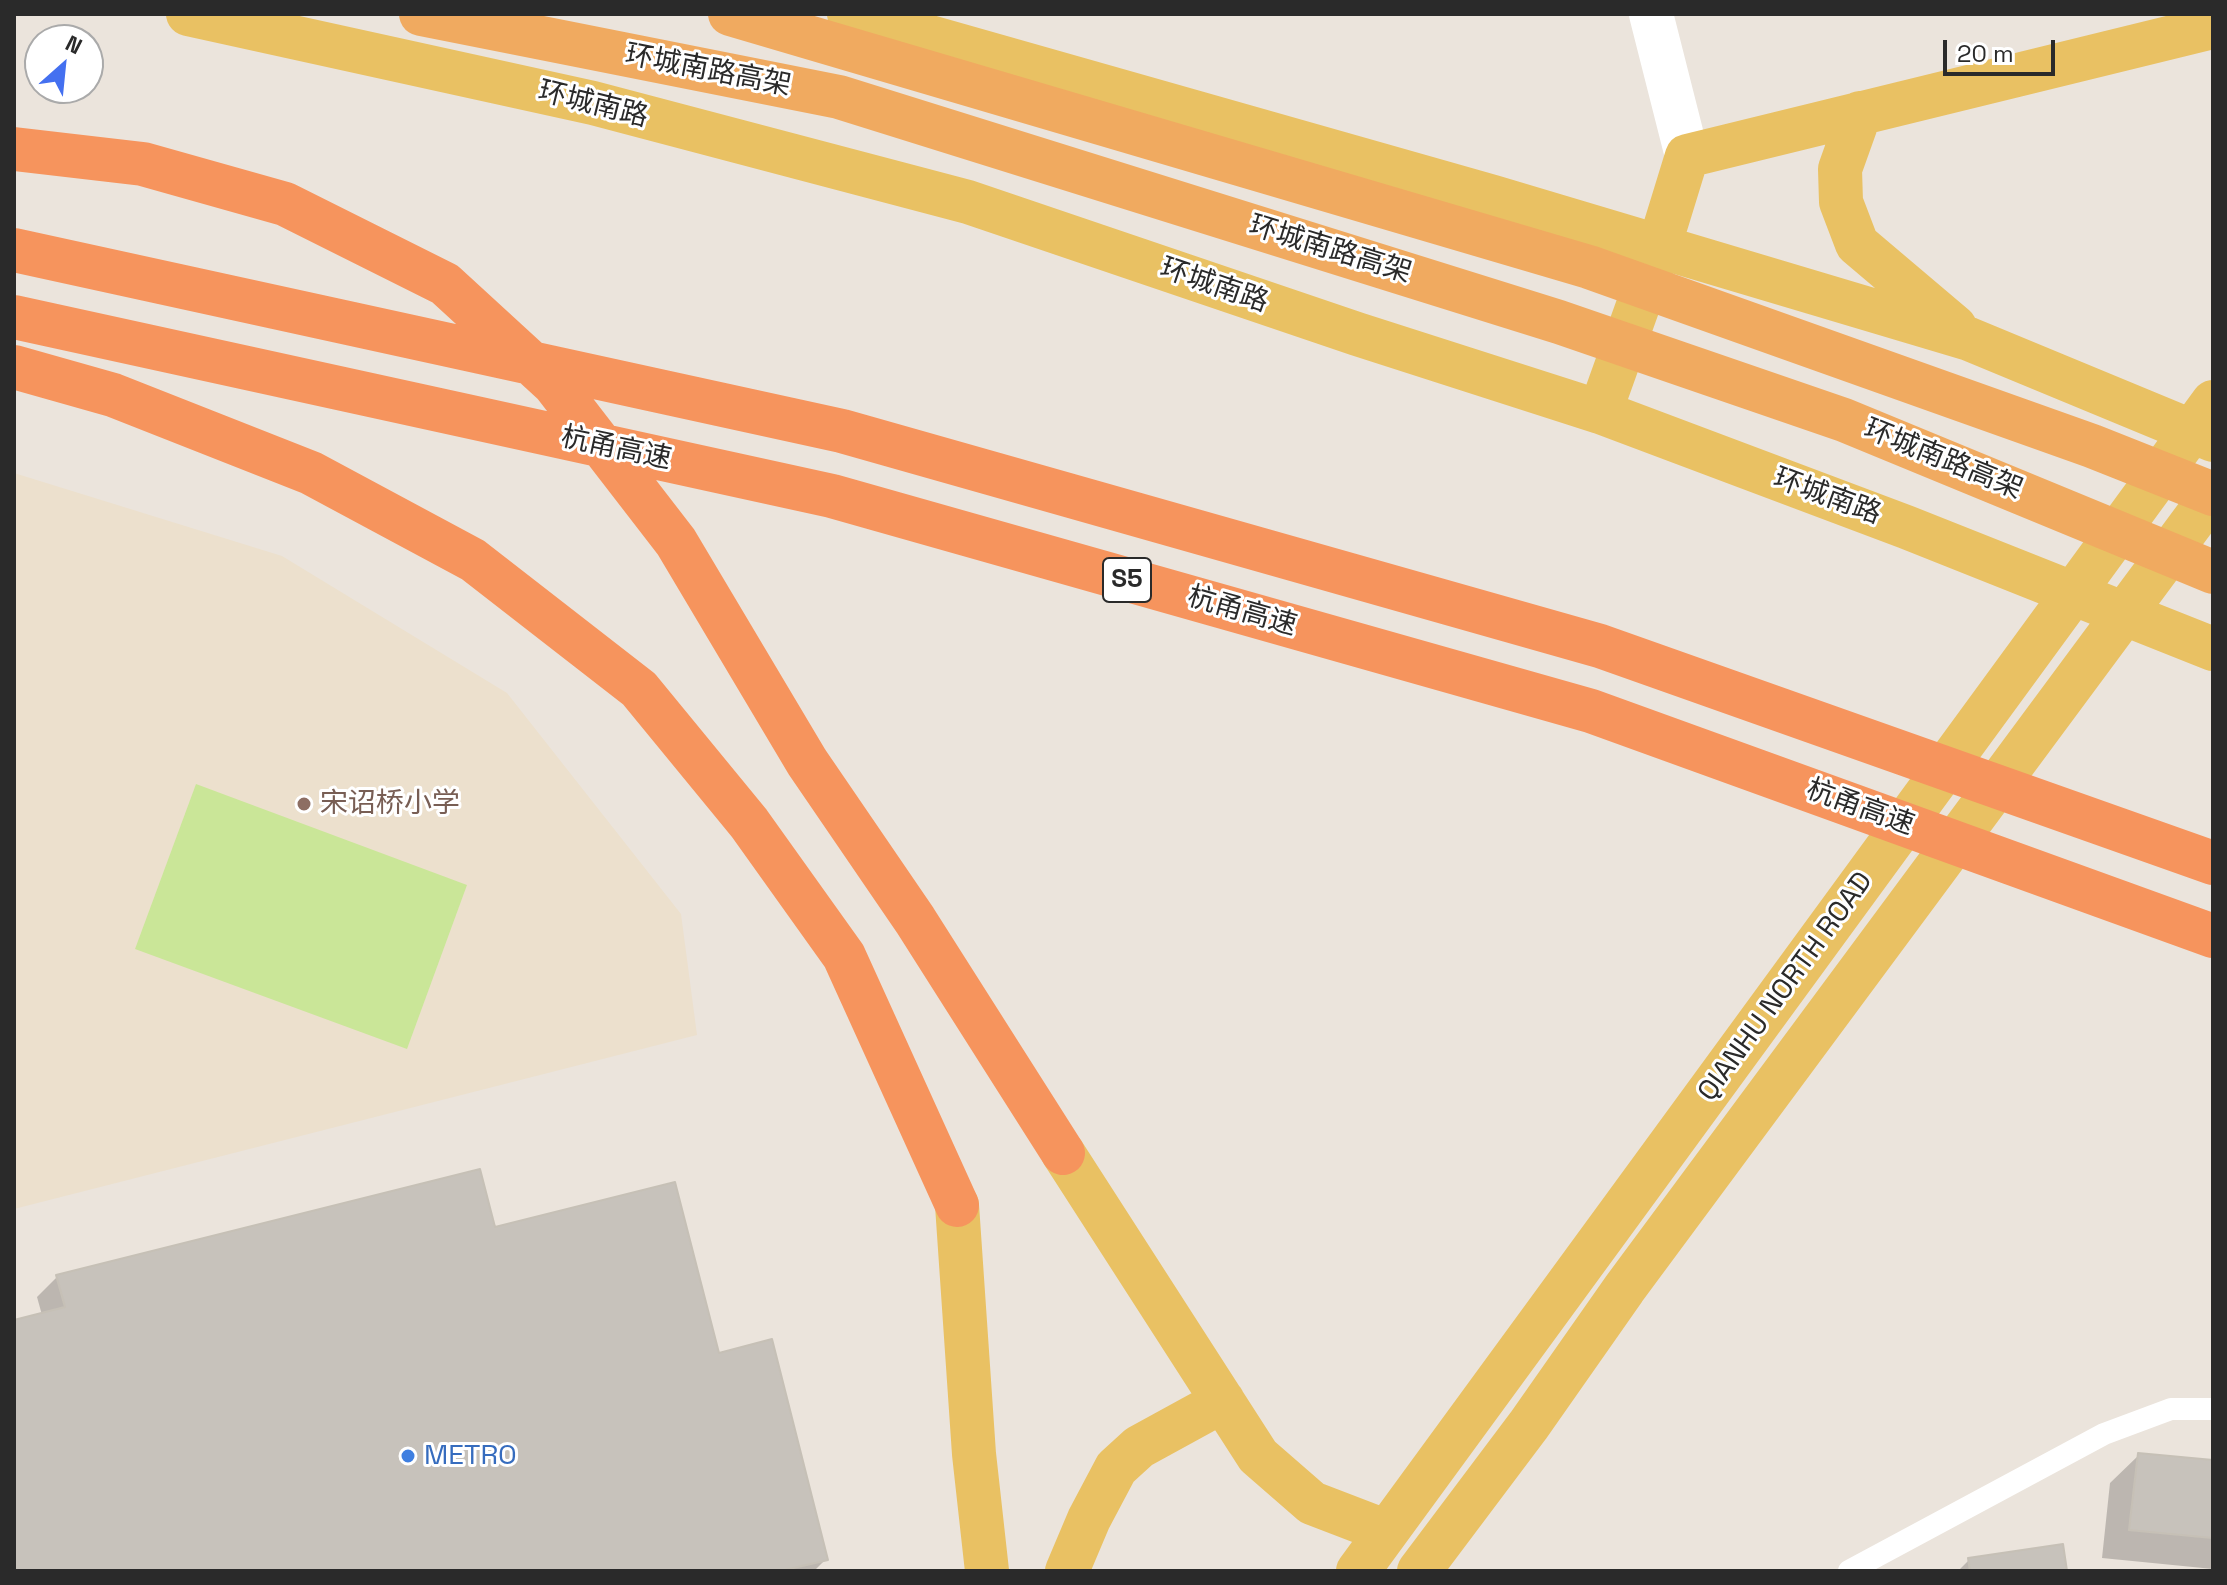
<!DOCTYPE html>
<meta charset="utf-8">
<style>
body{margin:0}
#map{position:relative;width:2227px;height:1585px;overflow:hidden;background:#ebe4dc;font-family:"Space Grotesk",sans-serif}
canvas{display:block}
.frame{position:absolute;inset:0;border:16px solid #2a2a2a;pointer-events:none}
.north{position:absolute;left:24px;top:24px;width:80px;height:80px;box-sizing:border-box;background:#fff;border:2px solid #aaa;border-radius:50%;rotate:27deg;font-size:22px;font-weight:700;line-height:32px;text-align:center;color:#2a2a2a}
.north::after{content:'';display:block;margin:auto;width:28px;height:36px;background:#4470f0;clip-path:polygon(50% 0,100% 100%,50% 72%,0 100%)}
.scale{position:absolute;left:1943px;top:40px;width:112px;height:36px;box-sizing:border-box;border:4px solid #2a2a2a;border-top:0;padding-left:10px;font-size:24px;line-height:28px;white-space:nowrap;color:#2a2a2a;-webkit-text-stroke:6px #fff;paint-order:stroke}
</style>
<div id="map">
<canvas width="2227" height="1585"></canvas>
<div class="frame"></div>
<div class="north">N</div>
<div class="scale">20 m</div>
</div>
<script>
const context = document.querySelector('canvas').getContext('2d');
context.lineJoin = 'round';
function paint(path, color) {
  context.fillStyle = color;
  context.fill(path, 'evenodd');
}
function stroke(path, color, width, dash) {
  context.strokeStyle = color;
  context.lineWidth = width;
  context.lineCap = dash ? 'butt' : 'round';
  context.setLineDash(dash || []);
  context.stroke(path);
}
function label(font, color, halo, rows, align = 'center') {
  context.font = font + ' "Space Grotesk","Noto Sans SC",sans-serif';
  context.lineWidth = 6;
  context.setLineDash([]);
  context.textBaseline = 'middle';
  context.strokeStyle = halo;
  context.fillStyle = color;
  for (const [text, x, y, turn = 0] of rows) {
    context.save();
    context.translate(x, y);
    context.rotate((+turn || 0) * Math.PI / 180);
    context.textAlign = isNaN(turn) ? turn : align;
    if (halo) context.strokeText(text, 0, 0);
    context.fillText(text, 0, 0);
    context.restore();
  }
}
paint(new Path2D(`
 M14,473L282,556L507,693L681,914L697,1035L14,1209Z`), '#ece0cd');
paint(new Path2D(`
 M196,784L467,885L407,1049L135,949Z`), '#cae698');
paint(new Path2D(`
 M494,1229L717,1355L826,1559L814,1571H14V1322L42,1315L37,1297L57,1277Z
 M2139,1455L2213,1462V1569L2102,1558L2110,1483Z
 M1969,1560L2065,1571H1958Z`), '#0003');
const building = new Path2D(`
 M480,1169L495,1227L675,1182L719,1353L772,1339L828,1560L780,1571H14V1320L65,1307L56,1275Z
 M2138,1453L2213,1460V1538L2129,1530Z
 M2063,1544L2067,1571H1970L1968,1558Z`);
paint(building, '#c7c2bb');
stroke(building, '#c6c0b6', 2);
stroke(new Path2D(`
 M1849,1571L2104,1434L2171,1409H2213`), '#fff', 22);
stroke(new Path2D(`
 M1651,14L1687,156`), '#fff', 44);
stroke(new Path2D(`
 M188,14L593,103L968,202L1357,334L1600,412L1906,527L2213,649
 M849,14L1493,197L1969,339L2213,440
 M1860,113L1840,169L1841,202L1857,244L1955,327
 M1600,412L1659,247L1687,156L2213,27
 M1063,1153L1258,1456L1312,1503L1385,1531
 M957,1205L974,1454L987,1571
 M1067,1571L1089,1519L1116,1468L1139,1447L1223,1401
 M1358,1571L2213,402
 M1419,1571L1528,1426L1624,1289L2213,494`), '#e9c163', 44);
stroke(new Path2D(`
 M421,14L839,97L1559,322L1844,420L2213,572
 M730,14L1589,267L2092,446L2213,494`), '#f0aa60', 44);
stroke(new Path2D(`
 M14,149L143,164L285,204L445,284L554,384L676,542L807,762L915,920L1063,1153
 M14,250L842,431L1600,646L2213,863
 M14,317L832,496L1591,711L2213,936
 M14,367L113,395L311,473L473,560L639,689L749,823L844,956L957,1205`), '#f6945d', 44);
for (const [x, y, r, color] of [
 [304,804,8,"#8d6e63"],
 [408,1456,8,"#3f7fe0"]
]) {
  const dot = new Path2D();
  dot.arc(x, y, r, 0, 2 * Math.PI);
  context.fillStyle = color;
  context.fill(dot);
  stroke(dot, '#fff', 3);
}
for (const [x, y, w] of [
 [1127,580,48]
]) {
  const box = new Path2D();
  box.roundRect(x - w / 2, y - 22, w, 44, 6);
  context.fillStyle = '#fff';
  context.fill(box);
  stroke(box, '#2a2a2a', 2);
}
label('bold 26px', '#2a2a2a', null, [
 ["S5",1127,580]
]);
label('28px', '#2a2a2a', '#fff', [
 ["环城南路高架",708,71,11],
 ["环城南路",593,105,14],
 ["环城南路高架",1330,250,17],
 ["环城南路",1214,286,19],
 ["杭甬高速",616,449,12],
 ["环城南路高架",1943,460,22],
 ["环城南路",1827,497,20],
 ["杭甬高速",1242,612,16],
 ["杭甬高速",1860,808,20],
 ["QIANHU NORTH ROAD",1786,987,-54]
]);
label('28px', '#785e54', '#fff', [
 ["宋诏桥小学",320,804]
], 'left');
label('28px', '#366cbe', '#fff', [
 ["METRO",424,1456]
], 'left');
</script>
